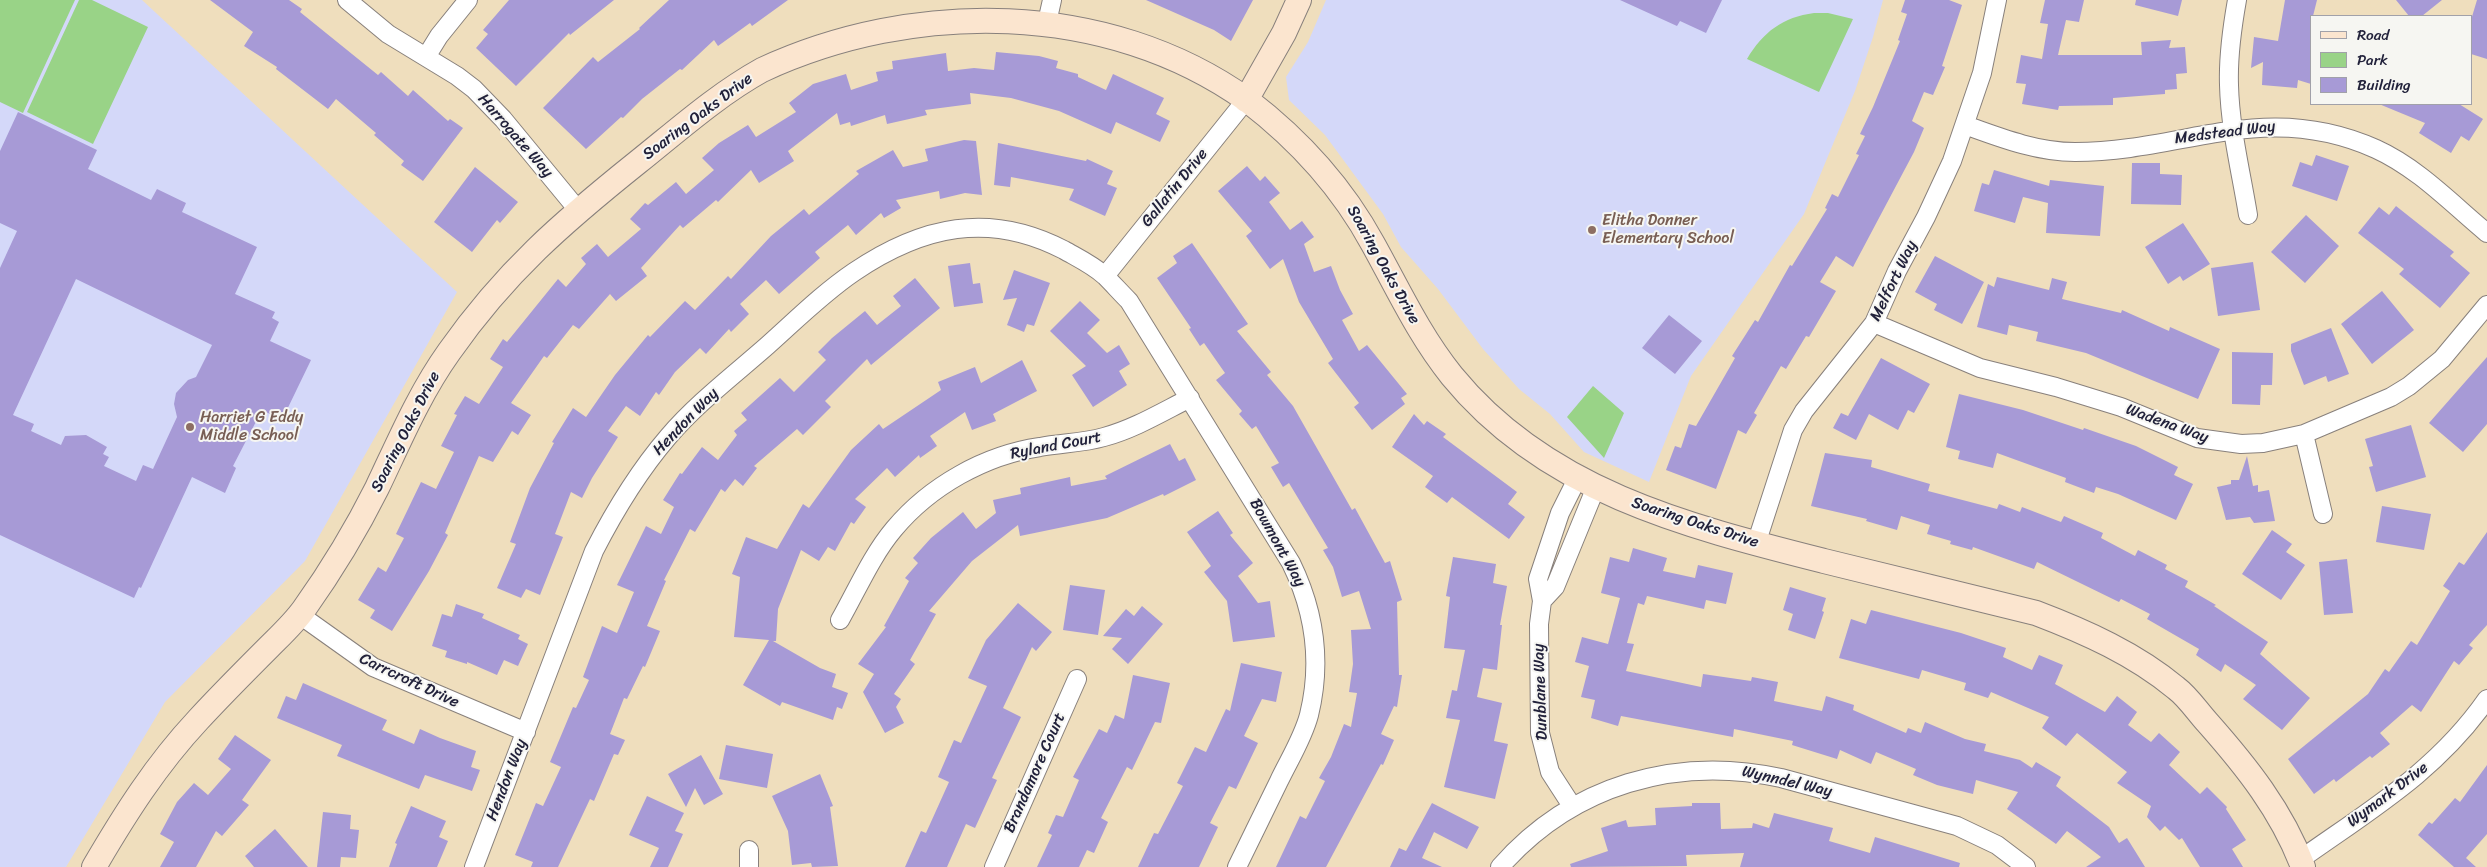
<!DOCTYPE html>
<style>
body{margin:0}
#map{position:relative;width:2487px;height:867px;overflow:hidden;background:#efdebd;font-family:Sriracha,sans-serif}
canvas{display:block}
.legend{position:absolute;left:2310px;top:15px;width:162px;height:90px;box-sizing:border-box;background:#f6f6f2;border:1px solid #a1a1a9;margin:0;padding:6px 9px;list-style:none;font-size:15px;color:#22223b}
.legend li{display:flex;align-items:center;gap:10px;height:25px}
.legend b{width:25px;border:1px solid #a1a1a9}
</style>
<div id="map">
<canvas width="2487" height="867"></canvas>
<ul class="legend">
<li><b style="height:6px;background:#fbe5cf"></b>Road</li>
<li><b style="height:14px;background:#99d387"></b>Park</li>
<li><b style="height:14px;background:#a79ad6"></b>Building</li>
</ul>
</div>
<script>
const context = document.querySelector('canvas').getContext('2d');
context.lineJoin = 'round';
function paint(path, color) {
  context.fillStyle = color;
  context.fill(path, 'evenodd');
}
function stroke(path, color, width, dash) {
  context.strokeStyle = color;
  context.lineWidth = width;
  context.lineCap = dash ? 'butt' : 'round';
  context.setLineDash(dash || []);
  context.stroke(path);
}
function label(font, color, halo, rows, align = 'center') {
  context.font = font + ' Sriracha,sans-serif';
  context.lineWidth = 4;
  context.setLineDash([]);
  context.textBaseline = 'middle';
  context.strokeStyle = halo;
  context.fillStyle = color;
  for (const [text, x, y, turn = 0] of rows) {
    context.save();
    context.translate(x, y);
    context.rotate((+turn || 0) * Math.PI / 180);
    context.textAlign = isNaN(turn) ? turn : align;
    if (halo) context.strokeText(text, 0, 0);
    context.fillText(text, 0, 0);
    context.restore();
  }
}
paint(new Path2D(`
 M0,0H142L457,292L305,561L165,702L66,867H0Z
 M1326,0H1883L1873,37L1855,91L1804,214L1691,376L1649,482L1584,452L1550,414L1519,389L1483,349L1438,289L1401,247L1383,214L1325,135L1289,100L1286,77L1308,42Z`), '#d4d8f9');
paint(new Path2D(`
 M0,0H75L23,113L0,102Z
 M79,0H92L148,27L93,144L27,112Z
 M1814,13H1828L1853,19L1819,92L1747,59C1763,32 1783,17 1814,13Z
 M1593,386L1624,413L1604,458L1567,417Z`), '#99d387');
paint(new Path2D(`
 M210,0H289L302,9L300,12L378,75L381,72L408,96L413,90L448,121L450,119L463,128L423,181L401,165L404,161L374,135L376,133L336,99L328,109L276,69L277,67L244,46L253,32Z
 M509,0H614L570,35L569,33L516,86L476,48L488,34L483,30Z
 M669,0H788L752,26L750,23L718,46L714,40L682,70L680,69L642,99L623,118L621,117L586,149L543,108L593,57L598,62L640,29L639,28Z
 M1146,0H1253L1231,41L1214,30Z
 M1620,0H1722L1706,33L1680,21L1677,26Z
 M1905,0H1949L1962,5L1942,66L1945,67L1933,95L1924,92L1912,121L1924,128L1914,152L1853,267L1836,256L1820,282L1836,291L1809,337L1806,336L1786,369L1781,366L1754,413L1757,415L1746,434L1738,430L1716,489L1666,470L1675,446L1681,448L1689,424L1696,426L1735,358L1732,356L1755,320L1758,322L1790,265L1792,266L1827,209L1825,208L1832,194L1838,197L1859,155L1856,154L1865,136L1860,134L1873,107L1900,41L1898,40L1907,14L1901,12Z
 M2045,0H2084L2079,22L2066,20L2058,55H2142L2141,42L2171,40L2169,48L2185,47L2187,73L2176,74L2177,89L2165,90V94L2113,98V105L2059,106L2058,110L2022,104L2026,84L2016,83L2021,55L2042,59L2048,24L2040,23Z
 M2136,0H2182L2178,16L2135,5Z
 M2285,0H2317L2313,16H2311V84L2298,80L2297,88L2262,85L2263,62L2251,68L2254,37L2278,41Z
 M2396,0H2442L2422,16H2409Z
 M2477,0H2487V59L2471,54V20Z
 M996,52L1039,56L1058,61L1056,68L1078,74V77L1106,90L1113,74L1164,98L1156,114L1170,121L1160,142L1116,122L1111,134L1059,111L1011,98L970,93L971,104L925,110L927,115L887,124L885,115L851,126L850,122L840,125L837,113L788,151L794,161L759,183L751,170L718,202L716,200L683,228L680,225L641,268L647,276L616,301L610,294L579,329L573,325L547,358L544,356L511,403L531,415L518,435L512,431L493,462L479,456L445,533L448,535L429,571L392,631L370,618L375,610L358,600L378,567L386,572L404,538L396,534L421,482L436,489L454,452L441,446L457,415L454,414L465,396L479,404L503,367L490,359L503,339L507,342L558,279L566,287L586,264L581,258L597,244L608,257L641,229L630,219L645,203L648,205L676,182L686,194L714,170L702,158L719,143L748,125L756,137L796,112L789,103L813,84L846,74L851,90L878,81L876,72L893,69L892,61L946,53L948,71L974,68L994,70Z
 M2379,104H2459L2483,119L2469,141L2461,136L2451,153L2419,133L2425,123Z
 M18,112L97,150L88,169L151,200L157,189L186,203L182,212L257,247L235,294L275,312L272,318L279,322L270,341L311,360L282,420L262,410L233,466L236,468L225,493L192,477L141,588L139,587L134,598L0,535V268L17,231L0,223V151ZM76,279L212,345L196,377L188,380L176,393L174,404L177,417L153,469L143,465L136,481L104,466L109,457L103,454L107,447L86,435L65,436L61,445L31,431L34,424L13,415Z
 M964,140L976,141L982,195L965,193L940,199L939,191L896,200L901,208L884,218L881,213L856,235L848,225L815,252L820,258L779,294L766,280L740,304L749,314L731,332L729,329L706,354L700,348L675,372L659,395L656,392L640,416L626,406L608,431L618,437L592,478L582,498L571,492L555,534L563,537L540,595L526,589L521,598L497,588L516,544L510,542L530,488L554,443L552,442L573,408L586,417L615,375L648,335L650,337L685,301L695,310L728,276L731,279L771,236L804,209L809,215L859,174L856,171L893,150L903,167L928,161L925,149Z
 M998,143L1086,161L1087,159L1113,171L1107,184L1117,188L1105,216L1069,200L1074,189L1011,177L1010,187L994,185Z
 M2316,155L2349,166L2337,201L2292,186L2300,162L2312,166Z
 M2132,163H2160V174L2182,175L2181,205L2131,204Z
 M1247,166L1260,181L1265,176L1280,193L1269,202L1290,230L1302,221L1314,237L1304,244L1314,272L1331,266L1340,290L1353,314L1342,320L1359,351L1367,345L1407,394L1401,398L1405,404L1372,430L1354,407L1359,403L1328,363L1333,359L1299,302L1283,259L1270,269L1246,236L1252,231L1218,191Z
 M475,167L518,202L500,223L497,220L472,252L434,222Z
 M1994,170L2049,186L2050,180L2104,186L2100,236L2046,233L2048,203L2023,197L2015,223L1974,211L1982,183L1989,185Z
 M2396,206L2454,252L2450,256L2470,273L2440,308L2399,274L2404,269L2358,233L2379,207L2389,215Z
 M2306,215L2339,246L2305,283L2271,252Z
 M2183,223L2210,264L2183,281L2180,276L2168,284L2145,247Z
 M1192,243L1248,324L1237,331L1271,372L1267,375L1293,406L1352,510L1355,508L1385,563L1390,561L1402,600L1397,602L1399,675H1402L1397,707L1394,706L1381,734L1394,740L1383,765L1381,764L1326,867H1276L1300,816L1306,819L1325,781L1319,778L1331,757L1344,724L1351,727L1357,693L1349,692L1353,664L1351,630L1371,629L1359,591L1342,597L1333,567L1323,550L1328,548L1289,483L1283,487L1271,467L1279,463L1256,426L1252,429L1239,414L1242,411L1216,380L1225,373L1204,343L1200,346L1189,329L1191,328L1157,278L1177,263L1173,256Z
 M1935,256L1984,282L1962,324L1934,310L1937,304L1915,292Z
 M2253,262L2260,310L2218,316L2211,268Z
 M970,263L973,284L980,283L983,303L954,307L948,266Z
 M1014,270L1050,283L1034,326L1027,324L1024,332L1007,325L1017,298L1003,300Z
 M1997,277L2049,290L2052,278L2067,282L2062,299L2121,313L2122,310L2169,331L2170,327L2220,349L2198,399L2086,353L2036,341L2038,332L2009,325L2007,335L1977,327L1988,284L1994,287Z
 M915,278L940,308L871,365L867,359L825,401L831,407L803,435L797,429L754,466L757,468L743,486L735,479L725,492L721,489L695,532L690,529L664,580L666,581L647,626L660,631L645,667L643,666L627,699L624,698L610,734L625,740L618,755L614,754L594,801L590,799L558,867H531L533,862L515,855L536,803L543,806L561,767L550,762L573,707L576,708L589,680L583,677L602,626L617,633L634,592L617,585L646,526L661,534L674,507L663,500L680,473L682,474L702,447L718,460L737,435L734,431L747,420L741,413L780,378L794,392L826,360L818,352L832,338L865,311L877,325L901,306L893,296Z
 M2382,291L2414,330L2372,364L2341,324Z
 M1080,301L1100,320L1087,333L1107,353L1119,345L1130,364L1119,371L1127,385L1093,407L1072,375L1086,366L1050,331Z
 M1669,315L1702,341L1675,374L1642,348Z
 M2331,328L2349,374L2328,382L2326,376L2304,385L2291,351V344Z
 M2232,352L2273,353L2272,385H2261L2260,405L2232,404Z
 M2487,357V424L2463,452L2429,423Z
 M1881,358L1930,384L1914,413L1908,410L1898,430L1869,414L1856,440L1833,428L1841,413L1848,416Z
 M1022,360L1037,391L993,414L996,421L972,430L965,412L930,436L937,446L920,458L919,455L895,477L887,468L855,499L866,507L854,524L851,522L835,551L828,547L819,561L801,550L778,609L776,641H773L820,668L836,674L832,687L848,693L842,709L837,707L833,720L782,702L780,706L743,685L769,640L734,637L740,577L732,574L746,537L777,549L803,504L809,508L851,450L879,424L883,429L941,390L938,382L975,367L981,383Z
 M1959,394L2023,410L2083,430L2084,428L2136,446L2178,467L2174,475L2193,484L2176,520L2118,494L2096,487L2094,493L2065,482L2066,478L1997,453L1993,468L1958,459L1960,451L1946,447Z
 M1414,414L1424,425L1427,421L1446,434L1443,437L1517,492L1508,504L1525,517L1509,539L1452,497L1447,503L1425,487L1433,476L1392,447Z
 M2411,425L2426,477L2376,492L2369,467L2373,466L2365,439Z
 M1170,444L1179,461L1185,458L1196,480L1164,496L1163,494L1107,518L1020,536L1018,525L972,561L929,611L936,614L910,660L915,664L894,694L901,699L896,707L904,723L885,733L863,692L874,674L858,664L886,627L884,626L909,581L905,578L918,563L913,558L931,538L963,512L976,529L996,513L993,500L1021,494L1020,488L1070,477L1071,486L1107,479L1105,476Z
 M1825,453L1872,460L1871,467L1930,484L1928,491L1997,509L1999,504L2020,512L2022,507L2061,522L2064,516L2103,533L2101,538L2135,556L2138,550L2167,565L2165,569L2188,581L2185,587L2216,605L2214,606L2268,642L2260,654L2310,698L2282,730L2243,699L2256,685L2225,664L2221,672L2196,655L2199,649L2147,619L2150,614L2121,599L2119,602L2037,562L2034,569L1973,547L1972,550L1950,544L1951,541L1927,534L1930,525L1901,516L1897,530L1866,521L1867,519L1811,506Z
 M2247,456L2253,486L2258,485V492L2269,490L2275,521L2254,523L2250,517L2226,520L2217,487L2231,484V480H2239Z
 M2382,506L2431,514L2424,550L2376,542Z
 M1218,511L1233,533L1230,535L1253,563L1238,576L1258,603L1270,601L1275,637L1233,642L1227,601L1204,572L1211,566L1187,532Z
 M2272,530L2292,544L2286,552L2305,565L2281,600L2242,574Z
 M2487,532V625L2469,645L2473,648L2459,665L2454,661L2421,712L2412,705L2380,733L2390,744L2372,758L2370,756L2336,782L2334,779L2314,794L2288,759L2368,694L2385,669L2389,672L2411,641L2417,645L2450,591L2443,586L2459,562L2464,565Z
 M1633,548L1667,558L1663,571L1695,578L1698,565L1733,573L1726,604L1706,600L1704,609L1647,596L1644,605L1638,603L1627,643L1634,644L1626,671L1701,687L1703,674L1751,681L1752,677L1778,682L1774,701L1822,711L1826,696L1854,705L1853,710L1906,733L1908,728L1921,733L1925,722L1965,739L1986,744L1984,751L2020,760L2032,768L2036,762L2061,777L2056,786L2109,827L2119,843L2127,838L2145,867H2086L2101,857L2067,831L2056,844L2007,809L2018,792L1976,780L1973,794L1937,785L1913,775L1916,769L1876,752L1871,764L1840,750L1837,759L1792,745L1793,741L1734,729L1733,737L1621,716L1618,726L1591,718L1595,700L1581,697L1589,666L1575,662L1582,637L1608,644L1620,598L1601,593L1610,557L1629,562Z
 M1453,557L1496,564L1493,583L1507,586L1500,625H1502L1497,670L1483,668L1477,697L1502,703L1494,741L1508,744L1495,799L1444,787L1460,720L1446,718L1452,690L1457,691L1465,650L1444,648L1450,597L1446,596Z
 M2347,559L2353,613L2324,615L2319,562Z
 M1070,585L1105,590L1098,635L1063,630Z
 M1790,587L1826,598L1822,611L1824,612L1815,639L1788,630L1793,614L1783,610Z
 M1018,603L1052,632L1036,651L1032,647L1003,708L1021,717L992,778L997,780L975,828L966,824L947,867H905L921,831L926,833L949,782L938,777L954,740L961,743L987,686L968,678L986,640Z
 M456,604L484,614L482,618L520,635L518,639L528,644L518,666L504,660L497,675L467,662V664L445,657L447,651L432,646L442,614L452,617Z
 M1142,606L1163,624L1128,664L1112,649L1122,638L1103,636L1126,609L1134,616Z
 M1871,610L1961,633L2006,648L2003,657L2032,670L2039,655L2063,665L2055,684L2105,712L2117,696L2137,712L2128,725L2151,742L2159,733L2180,752L2169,765L2200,794L2207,787L2227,807L2226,809L2246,840L2232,849L2243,867H2200L2182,838L2179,840L2165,826L2160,831L2147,817L2151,806L2117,783L2127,772L2077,733L2066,746L2042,728L2049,717L1991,692L1988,698L1964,690L1966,683L1922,670L1919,679L1839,658L1851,619L1866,624Z
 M1241,663L1282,672L1276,702L1262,699L1244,736L1258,743L1236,789L1229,786L1210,823L1218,827L1199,867H1138L1154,833L1158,834L1183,786L1177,783L1195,747L1206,752L1226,709L1230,711Z
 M1133,675L1170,683L1161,723L1155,722L1132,770L1127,767L1101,818L1108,822L1094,853L1087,850L1079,867H1037L1052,835L1048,833L1056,815L1063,817L1079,780L1073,777L1099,729L1107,733L1115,715L1124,719Z
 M303,683L387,720L382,730L414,744L420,729L440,738L476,751L471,767L480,770L472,791L425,775L419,789L337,756L342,745L277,718L286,696L296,700Z
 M235,735L271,760L242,800L249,805L222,836L216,831L196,867H160L174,842L160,834L177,802L194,783L208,795L231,769L218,759Z
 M726,745L773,754L767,788L719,779Z
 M701,755L723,794L704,805L695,788L686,807L668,774Z
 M2487,765V834L2466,858L2476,867H2454L2418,835L2429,822L2432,824L2455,798L2460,802Z
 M820,774L833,806L830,807L838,866L812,867L811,863L792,865L788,831L772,796Z
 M647,796L684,813L675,831L683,834L668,867H650L659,848L629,835Z
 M1432,803L1479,827L1467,849L1434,832L1422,858L1442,867H1390L1399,848L1406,851Z
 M1692,803H1720L1721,829L1752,828L1753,823L1769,828L1774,813L1833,828L1829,841L1870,853L1875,837L1960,863L1959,867H1740L1744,853L1686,855L1687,866L1571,867L1570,864L1608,851L1601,828L1626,820L1628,827L1656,825L1655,808L1692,806Z
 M411,806L446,821L439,837L448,841L437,867H389L397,844L395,843Z
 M323,812L351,815L350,829L359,830L356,858L341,857L340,867H317Z
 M275,829L308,867H254L245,856Z`), '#a79ad6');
const street = new Path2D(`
 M347,0L388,34L457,76L474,89L503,119L578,210
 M2237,0C2232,28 2228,56 2229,85C2230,128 2241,172 2248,215
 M1048,18L1052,0
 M426,57L439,36L468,0
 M1965,125C2001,138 2037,152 2075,152C2184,152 2264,99 2376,149C2418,168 2452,204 2487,233
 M1105,276L1246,100
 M1874,323L1980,368L2056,387L2121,407L2197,438L2241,444L2263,443L2304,434L2391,397L2409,386L2442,359L2487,305
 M2304,434L2323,514
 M1756,544L1793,430L1804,411L1874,323L1897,271L1926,217L1952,161L1982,73L1997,0
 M1542,601L1555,587L1596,487
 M300,615L373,667L526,732
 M840,620C857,590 872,555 894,529C930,486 985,455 1040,447C1062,443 1083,443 1104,437C1134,429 1162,412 1190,398
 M1572,806L1550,772L1540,733L1539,624L1542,601L1538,579L1560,513L1577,479
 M749,850V867
 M2301,859C2370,810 2437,771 2487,699
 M474,867L594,551C615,510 638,472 668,437C697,403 734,375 768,345C796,320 823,293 854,272C922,226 989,211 1064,250C1078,258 1093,265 1105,276C1113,284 1121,293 1129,301L1291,563C1315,612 1322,662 1309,715C1303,738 1289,760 1279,781C1265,810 1251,838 1237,867
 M994,867L1077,679
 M1500,867C1572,785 1676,755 1781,778L1957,826L1997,845L2026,867`);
const secondary = new Path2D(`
 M1246,100L1284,33L1299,0
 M94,867C125,814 156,765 198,720C221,695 245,671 269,647C281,635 294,623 304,609C331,571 356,530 377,488C399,442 419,394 449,352C505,272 563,222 638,162C678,130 717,95 762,70C913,0 1107,0 1247,100C1298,139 1342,187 1373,244C1398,289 1419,335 1452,376C1546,491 1686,526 1824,561C1895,578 1965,596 2036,613C2086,632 2135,654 2176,688C2188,697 2197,711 2207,722C2246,766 2282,811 2303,867`);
stroke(street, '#88807c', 20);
stroke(secondary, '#88807c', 26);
stroke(street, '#fff', 18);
stroke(secondary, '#fbe5cf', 24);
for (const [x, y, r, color] of [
 [1592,230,5,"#8d6e63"],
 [190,427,5,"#8d6e63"]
]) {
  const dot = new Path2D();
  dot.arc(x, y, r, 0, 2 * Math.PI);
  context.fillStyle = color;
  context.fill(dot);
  stroke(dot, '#f6f6f2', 2);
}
label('16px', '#22223b', '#f6f6f2', [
 ["Soaring Oaks Drive",698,117,-37],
 ["Medstead Way",2225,133,-7],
 ["Harrogate Way",515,136,49],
 ["Gallatin Drive",1175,188,-51],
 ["Soaring Oaks Drive",1383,265,61],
 ["Melfort Way",1894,281,-64],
 ["Hendon Way",686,422,-46],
 ["Wadena Way",2167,424,20],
 ["Soaring Oaks Drive",406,432,-63],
 ["Ryland Court",1056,446,-11],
 ["Soaring Oaks Drive",1695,523,18],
 ["Bowmont Way",1277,543,61],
 ["Carrcroft Drive",409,681,25],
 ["Dunblane Way",1541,692,-92],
 ["Brandamore Court",1035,773,-66],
 ["Hendon Way",507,780,-69],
 ["Wynndel Way",1787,782,13],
 ["Wymark Drive",2388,795,-37]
]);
label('16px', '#785e54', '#f6f6f2', [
 ["Elitha Donner",1602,221],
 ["Elementary School",1602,239],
 ["Harriet G Eddy",200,418],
 ["Middle School",200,436]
], 'left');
</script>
